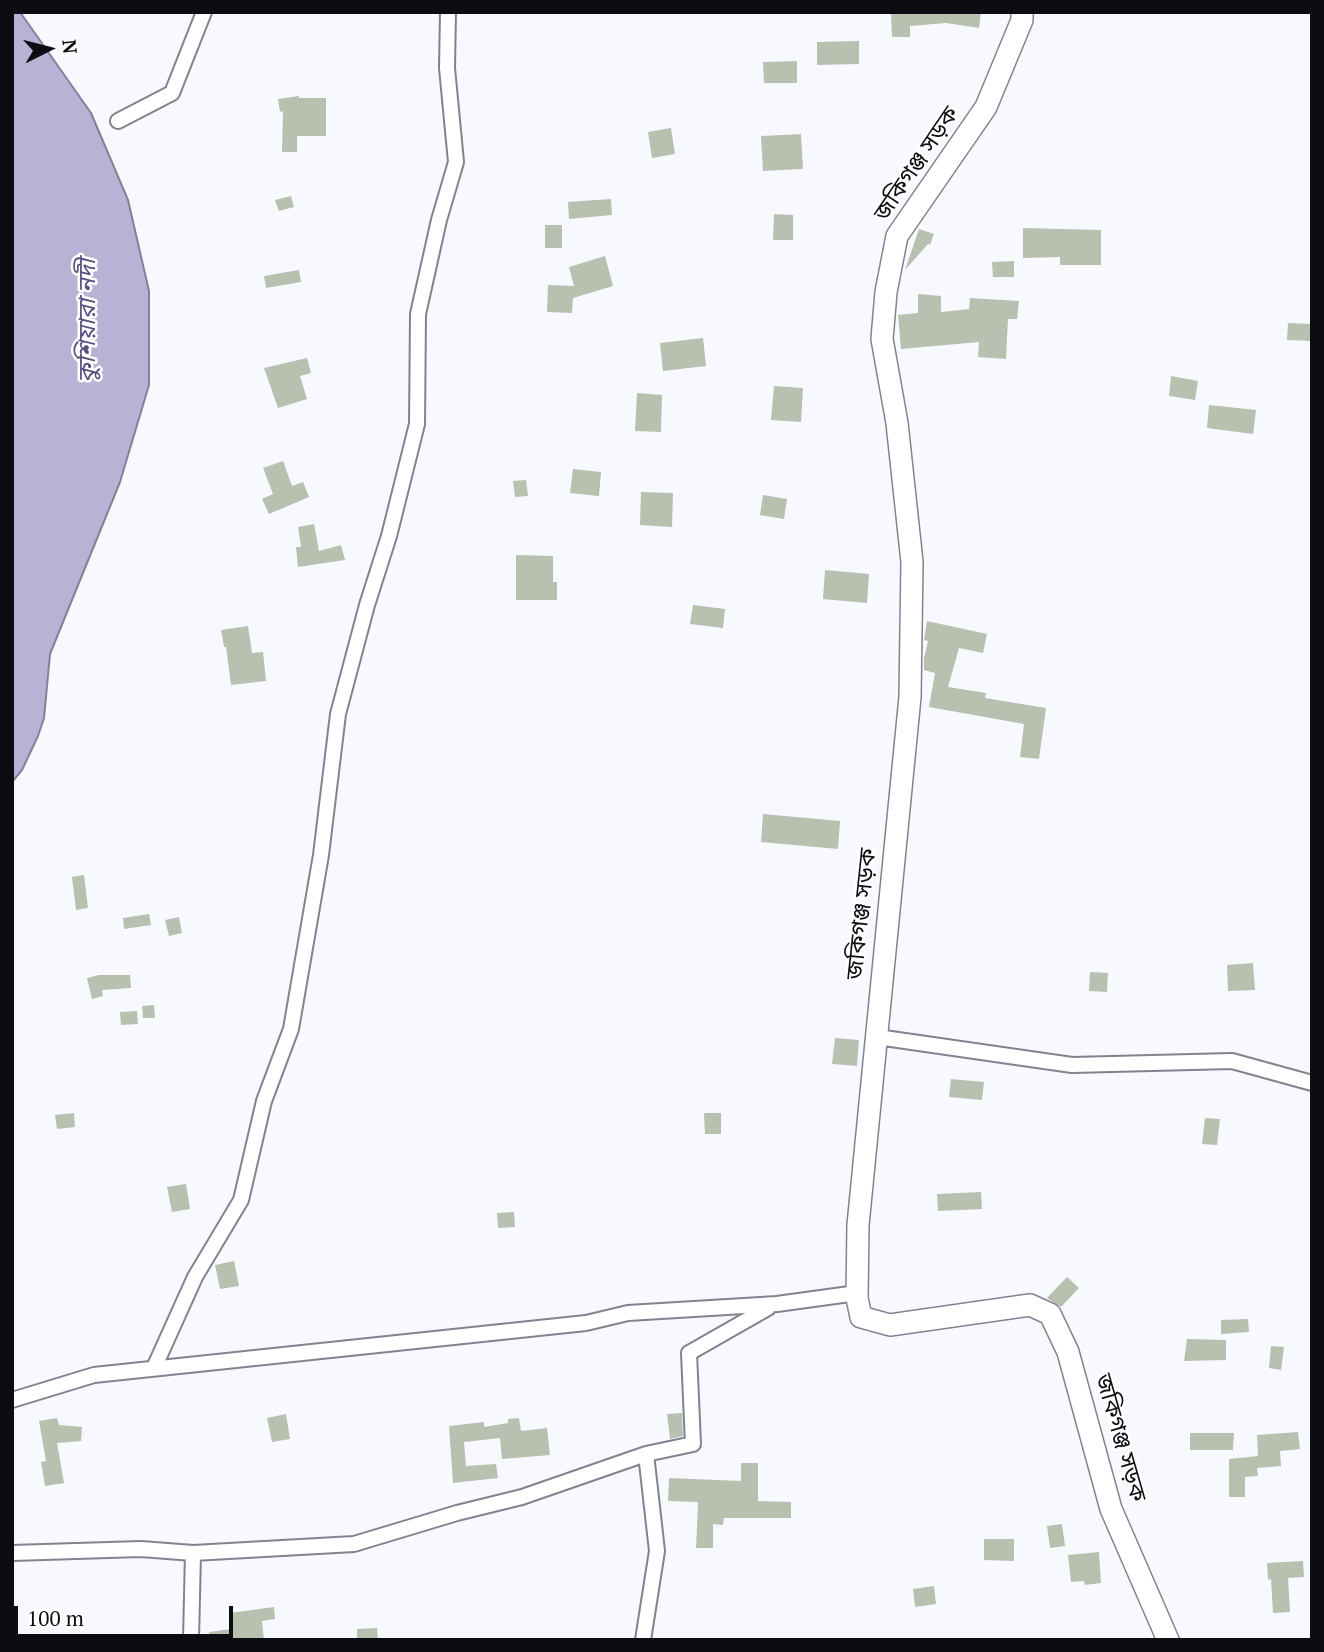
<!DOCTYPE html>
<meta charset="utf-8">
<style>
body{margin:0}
#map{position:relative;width:1324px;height:1652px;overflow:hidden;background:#f8f8ff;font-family:"PT Serif",serif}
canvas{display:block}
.frame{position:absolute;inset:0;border:14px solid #0d0c12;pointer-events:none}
.north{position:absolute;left:14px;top:14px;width:70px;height:70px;-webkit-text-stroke:5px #fff;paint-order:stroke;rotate:84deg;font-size:19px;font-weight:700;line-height:28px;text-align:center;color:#0d0c12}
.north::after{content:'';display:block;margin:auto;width:24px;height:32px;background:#0d0c12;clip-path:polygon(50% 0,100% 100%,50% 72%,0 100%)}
.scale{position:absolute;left:14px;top:1606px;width:219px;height:32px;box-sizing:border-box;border:4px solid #0d0c12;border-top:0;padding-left:9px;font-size:21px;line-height:24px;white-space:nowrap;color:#0d0c12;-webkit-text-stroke:5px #fff;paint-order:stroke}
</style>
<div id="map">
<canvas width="1324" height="1652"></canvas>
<div class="frame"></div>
<div class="north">N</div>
<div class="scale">100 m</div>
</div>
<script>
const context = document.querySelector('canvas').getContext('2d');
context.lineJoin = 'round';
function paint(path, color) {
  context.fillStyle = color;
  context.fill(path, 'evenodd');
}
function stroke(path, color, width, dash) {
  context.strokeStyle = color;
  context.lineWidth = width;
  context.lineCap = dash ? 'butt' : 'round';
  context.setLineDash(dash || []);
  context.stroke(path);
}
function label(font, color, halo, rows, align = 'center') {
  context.font = font + ' "PT Serif","Noto Sans Bengali",serif';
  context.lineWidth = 5;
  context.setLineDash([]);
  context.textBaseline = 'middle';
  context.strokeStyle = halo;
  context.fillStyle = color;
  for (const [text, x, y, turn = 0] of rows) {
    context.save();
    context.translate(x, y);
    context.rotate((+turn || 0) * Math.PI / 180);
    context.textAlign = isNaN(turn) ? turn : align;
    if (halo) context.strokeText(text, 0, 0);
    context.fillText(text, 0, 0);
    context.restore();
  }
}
const water = new Path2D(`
 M12,12H20L91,113L128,200L149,291V385L120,482L50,654L44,718L38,736L22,770L12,782Z`);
paint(water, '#b6b3d5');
stroke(water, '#83819a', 2);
paint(new Path2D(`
 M891,12H981L979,28L946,23L910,26V37H892Z
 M859,41V64L817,65V42Z
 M797,61V83H764L763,62Z
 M299,96V98H326V136H297V152H282L283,111L280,112L278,99Z
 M671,128L675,154L652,158L648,132Z
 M801,134L803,169L763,171L761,136Z
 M291,196L294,207L279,211L275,200Z
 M611,199L612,215L569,219L568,202Z
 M774,214L793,215V240H773Z
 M545,225H562V248H545Z
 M1023,228L1101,230V265H1060V257L1023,258Z
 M919,229L934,234L930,245L928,244L905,270Z
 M605,256L613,286L573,298L572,313L547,312L548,285L574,286L569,267Z
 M1014,261V277H993L992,262Z
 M299,270L301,282L266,288L264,276Z
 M918,294L941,296V312L969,309L970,298L1019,301L1017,319H1008L1006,359L978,357L979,342L901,349L898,315L918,313Z
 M1288,323L1312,324V341L1287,340Z
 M703,338L706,366L663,371L660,343Z
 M307,358L311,373L300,376L307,399L278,408L264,368Z
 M1171,376L1198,381L1195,400L1169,396Z
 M774,386L803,388L801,422L771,420Z
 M637,393L662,395L661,432L635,431Z
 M1209,405L1256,410L1253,434L1207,428Z
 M283,461L292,486L303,482L309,497L269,514L262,499L273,494L263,468Z
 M573,469L601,472L599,496L570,493Z
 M526,480L528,496L515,497L513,481Z
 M641,492L673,493L672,527L640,525Z
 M763,495L787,499L784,519L760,515Z
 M314,524L319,551L341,545L345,560L298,567L296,547H301L298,527Z
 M516,555L553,556V582H557V600H516Z
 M825,570L869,574L867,603L823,599Z
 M693,605L725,609L723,628L690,624Z
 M927,621L987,634L983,653L959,648L948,687L986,693L985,698L1046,708L1039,759L1020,757L1024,724L929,707L935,673L924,670V658L928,641L924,640Z
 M248,626L252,653L263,652L266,681L231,685L226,647H224L221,630Z
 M763,814L840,821L838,849L761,842Z
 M84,875L88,908L76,910L72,877Z
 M149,914L151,925L124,929L123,918Z
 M179,917L182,933L169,936L165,920Z
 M1253,963L1255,990L1228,991L1227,965Z
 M1090,972L1108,973L1107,992L1089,991Z
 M99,975H130L131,988L102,990L103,996L92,999L87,978Z
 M154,1005L155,1018H143L142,1006Z
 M137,1011L138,1024L121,1025L120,1012Z
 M835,1038L859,1040L857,1066L832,1064Z
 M951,1079L984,1082L982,1100L949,1097Z
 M74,1113L75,1127L57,1129L55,1115Z
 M704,1113H721V1134H705Z
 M1205,1118L1220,1119L1217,1145L1202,1144Z
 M186,1184L190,1209L172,1212L167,1187Z
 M981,1192L982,1209L938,1211L937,1194Z
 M514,1212L515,1227L498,1228L497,1213Z
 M234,1261L239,1286L220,1289L215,1265Z
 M1067,1277L1079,1288L1061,1307L1047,1298Z
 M1248,1319L1249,1332L1221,1334V1320Z
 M1187,1339L1226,1340V1360L1184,1361Z
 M1271,1346L1284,1347L1281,1370L1269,1368Z
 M682,1413L683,1436L670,1439L667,1414Z
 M286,1414L290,1439L272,1442L267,1418Z
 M57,1418L59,1425L82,1427L81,1441L57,1443L64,1483L45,1486L41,1462L46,1461L39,1421Z
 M519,1418L521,1431L547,1428L550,1455L502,1459L500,1438L464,1442L466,1466L496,1464L498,1478L453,1483L449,1426L484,1422V1427L508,1423V1419Z
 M1298,1432L1300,1449L1280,1451L1281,1466L1257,1468L1258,1476L1245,1477V1497H1229V1459L1258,1456L1257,1435Z
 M1190,1433H1234L1233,1450H1190Z
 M741,1463H758V1501L791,1502V1518H724L723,1525L713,1524V1548H696L698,1502L668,1501L669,1478L741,1481Z
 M1062,1524L1065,1546L1050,1548L1047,1526Z
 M984,1539H1014V1561L984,1560Z
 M1099,1552L1101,1583L1085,1585L1084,1581L1071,1582L1068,1555Z
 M1303,1561L1304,1577L1288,1578L1290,1612L1273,1613L1271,1579L1268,1580L1267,1563Z
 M934,1586L936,1604L915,1607L913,1589Z
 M274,1607L275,1619L262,1621L264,1640H210L209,1632L231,1629L230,1613Z
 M377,1628L378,1640H357V1629Z`), '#b8c0b0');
const street = new Path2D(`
 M118,121L172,93L204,12
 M877,1037L1072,1065L1232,1061L1312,1083
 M154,1368L195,1277L241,1200L264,1101L291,1029L321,855L338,714L367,605L389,536L417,424L418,314L439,220L456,162L447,68L448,12
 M12,1400L94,1375L586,1323L628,1313L777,1304L857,1293
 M12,1553L141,1549L193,1553L354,1544L457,1513L522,1497L646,1454
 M191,1640L193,1553
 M643,1640L657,1551L646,1454L693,1444L689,1353L768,1308`);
const secondary = new Path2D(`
 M1022,12V20L986,107L897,236L886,292L882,339L897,423L912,562L910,697L858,1225L857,1298L861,1317L890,1325L1030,1305L1050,1314L1068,1352L1111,1509L1168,1640`);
stroke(street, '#838291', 18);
stroke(secondary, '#838291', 24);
stroke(street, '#fff', 14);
stroke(secondary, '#fff', 21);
label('23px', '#0d0c12', '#fff', [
 ["জকিগঞ্জ সড়ক",917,164,-56],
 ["জকিগঞ্জ সড়ক",862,914,-84],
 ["জকিগঞ্জ সড়ক",1120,1438,74]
]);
label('italic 24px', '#564f7f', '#fff', [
 ["কুশিয়ারা নদী",88,321,-90]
]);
</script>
